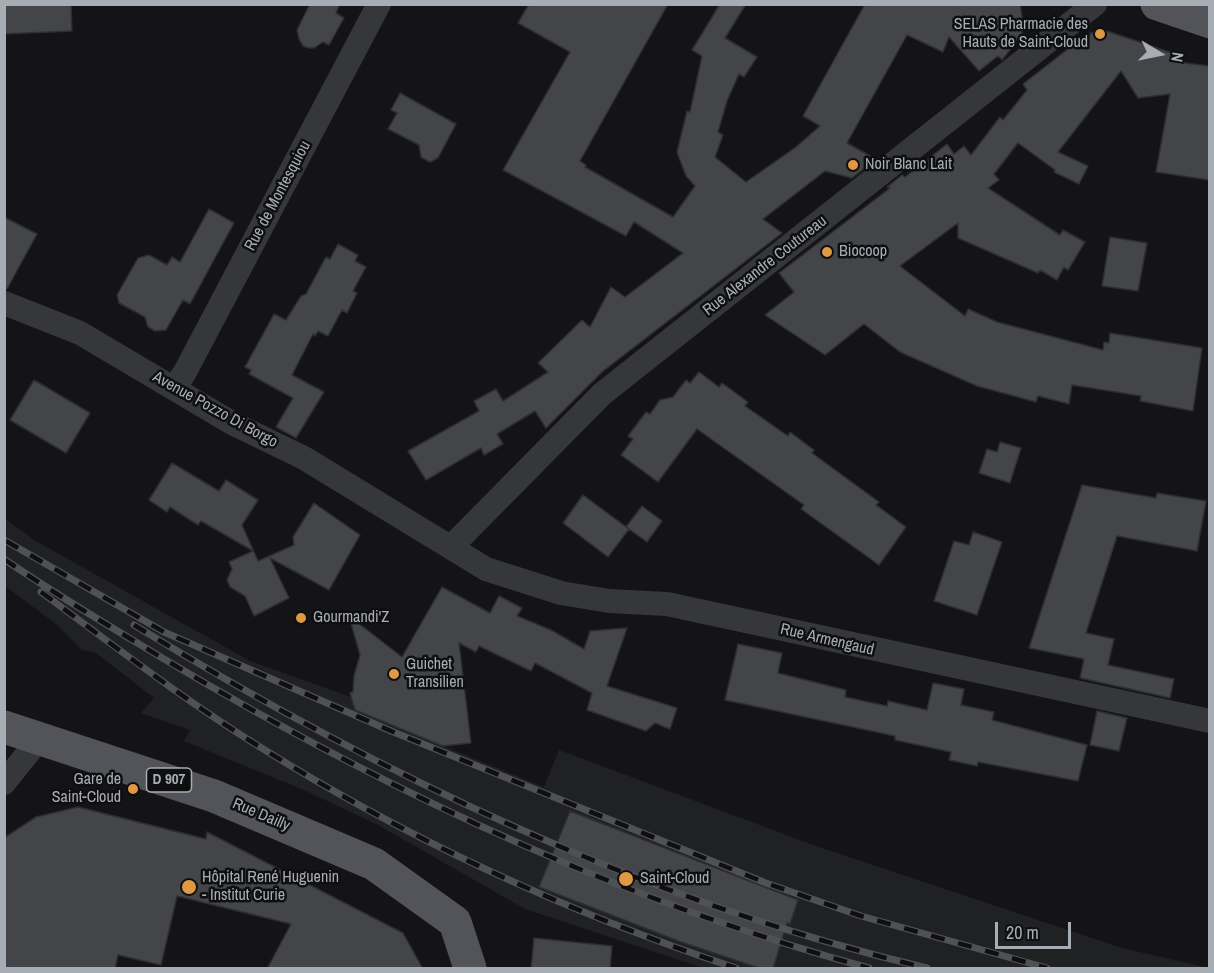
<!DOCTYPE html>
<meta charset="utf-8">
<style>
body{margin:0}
#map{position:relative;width:1214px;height:973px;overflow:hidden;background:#141416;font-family:"Archivo Narrow",sans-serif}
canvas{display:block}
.frame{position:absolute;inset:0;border:6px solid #a7adb5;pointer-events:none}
.north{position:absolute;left:1130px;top:24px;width:60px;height:60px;-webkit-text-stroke:4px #0f0f11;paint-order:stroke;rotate:100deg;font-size:16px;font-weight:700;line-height:24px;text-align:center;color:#a7adb5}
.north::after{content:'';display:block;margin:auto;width:21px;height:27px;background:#a7adb5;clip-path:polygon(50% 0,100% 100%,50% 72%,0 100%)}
.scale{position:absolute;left:995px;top:922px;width:76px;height:27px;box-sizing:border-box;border:3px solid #a7adb5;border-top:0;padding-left:8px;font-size:18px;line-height:21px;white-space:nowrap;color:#a7adb5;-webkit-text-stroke:4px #0f0f11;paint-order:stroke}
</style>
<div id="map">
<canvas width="1214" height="973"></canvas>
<div class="frame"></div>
<div class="north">N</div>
<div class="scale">20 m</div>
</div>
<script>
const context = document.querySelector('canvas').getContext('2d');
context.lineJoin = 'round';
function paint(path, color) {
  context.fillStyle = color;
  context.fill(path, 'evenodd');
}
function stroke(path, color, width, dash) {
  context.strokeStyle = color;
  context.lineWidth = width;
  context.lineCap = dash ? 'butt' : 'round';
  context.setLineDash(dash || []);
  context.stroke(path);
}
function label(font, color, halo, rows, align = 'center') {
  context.font = font + ' "Archivo Narrow",sans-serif';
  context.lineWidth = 5;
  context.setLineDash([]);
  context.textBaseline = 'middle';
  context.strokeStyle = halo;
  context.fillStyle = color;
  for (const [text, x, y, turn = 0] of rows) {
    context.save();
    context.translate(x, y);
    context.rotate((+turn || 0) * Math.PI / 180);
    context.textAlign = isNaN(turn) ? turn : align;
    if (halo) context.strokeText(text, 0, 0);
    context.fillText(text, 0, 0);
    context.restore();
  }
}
paint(new Path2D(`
 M4,518L34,540L250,661L351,697L355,710L544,787L559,750L816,846L1122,948L1209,968H703L525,909L376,824L306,791L184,741L190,730L141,713L154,698L96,653L82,650L56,624L5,586Z`), '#202123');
const building = new Path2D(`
 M4,4H71L72,31L4,34Z
 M310,4H340L336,13L344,18L329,45L323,42L314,48H309L303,46L299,39L297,30Z
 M529,4H668L580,161L586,165L585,167L673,217L695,186L686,176L677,152L687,111L690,112L702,56L692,50L720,4H746L725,38L757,57L744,77L739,74L727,101L718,132L723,135L715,157L746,182L796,147L820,126L803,116L865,4H1020L1024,28L1021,36L1002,60L998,56L979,71L949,37L943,52L907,35L847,143L876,159L852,178L825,171L763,219L782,233L602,372L546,428L535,411L497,434L503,444L484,455L481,448L426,480L408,451L479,411L474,401L496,389L503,401L548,372L538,363L582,320L590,327L611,287L625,297L683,253L634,222L626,236L503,170L570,52L518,23Z
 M1104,30L1172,53L1170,61L1209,66V180L1156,172L1170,94L1138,98L1121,71L1058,152L1088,166L1079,184L1054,172L1055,170L1018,143L994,174L999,180L988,188L1060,235L1063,230L1085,242L1068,270L1064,267L1057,280L1040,270L1038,273L958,238V223L900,266L965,316L968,309L997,322L1103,350L1104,342L1109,343L1110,333L1202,348L1193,411L1140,401L1141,396L1072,385L1069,404L1038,396L1036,402L977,386L900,352L864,324L825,355L765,315L794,292L779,273L890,188L887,187L902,175L905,177L947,144L954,154L964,146L971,155L1000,117L1003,120L1027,90L1023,84L1087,34Z
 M400,93L456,124L438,158L430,162L421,157L419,145L388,129L397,113L391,110Z
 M209,209L234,223L190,304L183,300L166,330L155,331L148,327L145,317L119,303L117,295L138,258L149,255L167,265L172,257L180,262Z
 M4,217L37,234L7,289H4Z
 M1110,237L1147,243L1138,291L1102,286Z
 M338,244L358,255L355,261L366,267L353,291L357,293L347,313L342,310L328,336L318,331L315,336L313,334L292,375L324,392L296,438L276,427L293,398L249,374L251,370L245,367L274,314L286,320L301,296L306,294L326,257L330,259Z
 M699,372L719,387L722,383L748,402L745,406L788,436L790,432L814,450L812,453L879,502L876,505L906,527L879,565L801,509L804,505L697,429L658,482L621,455L633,439L628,436L646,412L650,414L660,400L673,397L686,380L690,383Z
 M34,380L90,413L66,453L10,420Z
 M1000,442L1021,448L1010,483L979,473L987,449L997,452Z
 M172,463L219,491L226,480L258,500L242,525L258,561L294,545L293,537L314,503L360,535L329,590L270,558L289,598L254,616L245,596L230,587L227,580L232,569L229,562L253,551L201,521L198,525L170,507L167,512L149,500Z
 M1082,485L1156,498L1157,493L1206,501L1197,551L1117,536L1086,633L1114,639L1108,665L1174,679L1170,698L1080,678L1084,659L1029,648Z
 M583,495L629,529L608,557L563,523Z
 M642,506L662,521L647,542L626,527Z
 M973,532L1002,542L977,615L934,601L954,541L969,545Z
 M442,587L490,613L499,596L522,608L517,616L551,630L584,649L590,631L627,628L607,686L677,708L670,729L655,723L646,731L587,710L592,693L535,663L531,671L479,646L476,652L459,643L471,743L443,746L355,710L350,693L353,692L354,676L360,655L349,616L402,657Z
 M738,644L782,653L778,673L846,690L845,697L887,706L888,701L927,710L933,683L964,689L961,705L994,712L992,720L1087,745L1078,781L978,762L977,766L949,760L951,752L895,740V736L725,700Z
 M1097,711L1127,718L1119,751L1090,745Z
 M78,807L206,839L207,832L403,933L423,969H267L291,924L177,896L161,965L118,955L115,969H4V838L36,817Z
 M570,811L798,900L790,924L787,923L773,969H762L681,942L539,887Z
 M534,938L612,946L610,969H531Z`);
paint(building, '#434549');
stroke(building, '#2e2f32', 1.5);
stroke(new Path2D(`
 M4,303L80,333L232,423L304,458L486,569L561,593L609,601L667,604L1210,721
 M175,387L185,372L379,4
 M452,546L602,394L1095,4
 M4,783L40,738`), '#36373a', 24);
stroke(new Path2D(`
 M1157,4L1210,22
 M4,727L214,796L374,864L455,922L470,968`), '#525459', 33);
const rail = new Path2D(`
 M6,541L164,632L391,731L766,883L861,916L1047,968
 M4,559C56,595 111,627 164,659C384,790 621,901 869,968
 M41,592C113,645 184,700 260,747C409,840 569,913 736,968
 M134,625C380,775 646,902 927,968`);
stroke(rail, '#4f5155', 7);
stroke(rail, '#0f0f11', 4.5, [14]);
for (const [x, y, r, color] of [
 [1100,34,6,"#e09842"],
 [853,165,6,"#e09842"],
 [827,252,6,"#e09842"],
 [301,618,6,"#e09842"],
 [394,674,6,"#e09842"],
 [133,789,6,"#e09842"],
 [626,879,8,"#e09842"],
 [189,887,8,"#e09842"]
]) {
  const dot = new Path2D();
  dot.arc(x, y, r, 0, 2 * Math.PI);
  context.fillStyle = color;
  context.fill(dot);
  stroke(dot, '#0f0f11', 2);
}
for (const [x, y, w] of [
 [169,780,45]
]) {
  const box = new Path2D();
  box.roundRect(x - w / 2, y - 12, w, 24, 4.5);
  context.fillStyle = '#0f0f11';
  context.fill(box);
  stroke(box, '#a7adb5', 1.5);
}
label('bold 15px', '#a7adb5', null, [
 ["D 907",169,780]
]);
label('16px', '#a7adb5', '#0f0f11', [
 ["SELAS Pharmacie des",1088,25,"right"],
 ["Hauts de Saint-Cloud",1088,43,"right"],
 ["Noir Blanc Lait",865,165],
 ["Biocoop",839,252],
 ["Gourmandi'Z",313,618],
 ["Guichet",406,665],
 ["Transilien",406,683],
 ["Gare de",121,780,"right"],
 ["Saint-Cloud",121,798,"right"],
 ["Hôpital René Huguenin",202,878],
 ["- Institut Curie",202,896],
 ["Saint-Cloud",640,879]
], 'left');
label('16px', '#a7adb5', '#0f0f11', [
 ["Rue de Montesquiou",278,196,-62],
 ["Rue Alexandre Coutureau",765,266,-38],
 ["Avenue Pozzo Di Borgo",215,410,29],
 ["Rue Armengaud",827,640,13],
 ["Rue Dailly",261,815,23]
]);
</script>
